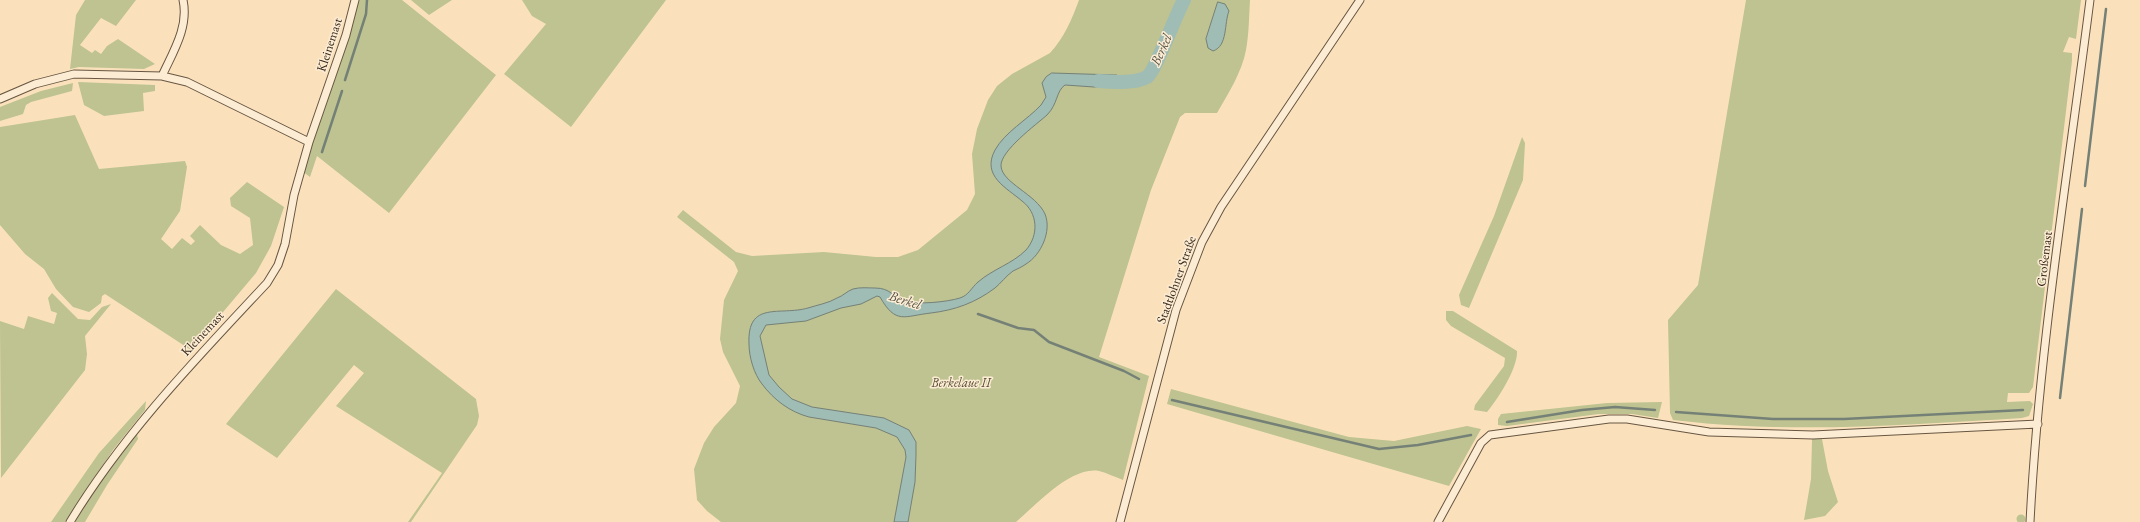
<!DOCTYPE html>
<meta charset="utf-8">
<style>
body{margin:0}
canvas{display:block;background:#fae1bc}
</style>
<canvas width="2140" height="522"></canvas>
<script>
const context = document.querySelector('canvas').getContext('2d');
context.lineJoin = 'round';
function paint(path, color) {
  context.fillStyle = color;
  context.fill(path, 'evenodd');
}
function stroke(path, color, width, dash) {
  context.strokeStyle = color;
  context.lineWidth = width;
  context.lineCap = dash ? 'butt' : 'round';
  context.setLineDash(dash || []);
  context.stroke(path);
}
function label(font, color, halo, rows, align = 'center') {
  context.font = font + ' "EB Garamond",serif';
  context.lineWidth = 3;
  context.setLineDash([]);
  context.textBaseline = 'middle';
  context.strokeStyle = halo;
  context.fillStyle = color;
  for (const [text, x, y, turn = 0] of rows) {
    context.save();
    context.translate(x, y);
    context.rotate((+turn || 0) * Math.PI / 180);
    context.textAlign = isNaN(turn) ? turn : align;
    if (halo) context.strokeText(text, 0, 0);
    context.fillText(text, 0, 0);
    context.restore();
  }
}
paint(new Path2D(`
 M85,0H136L116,26L101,18L80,45L92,53L95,50L101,54L107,46L118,39L155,64L144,69L79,67L70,69L76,15Z
 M357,0H402L496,75L389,213L317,156L310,177L302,171L353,24Z
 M411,0H452L429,15Z
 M522,0H666L571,127L504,74L546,24L532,16Z
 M1079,0H1250C1249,17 1249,34 1246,50C1242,72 1228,94 1217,113H1185L1180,117L1151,190L1099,357L1149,376L1123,480C1115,477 1107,473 1099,471C1071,466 1036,505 1016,522H721L707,511L697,500L694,469L704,443L714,427L736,403L740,386L723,352L720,339L724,300L738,271L734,262L677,217L683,210L736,252L752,256L824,252L876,257H898L918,250L967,210L975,194L972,154L977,129L988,100L997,86L1012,74L1050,53C1064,38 1072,19 1079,0Z
 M1746,0H2081L2076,39L2069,37L2063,52L2072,53V61L2033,387L2029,393H2008L2007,402L2030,401L2033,404L2029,416L2022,418C1905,425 1790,434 1673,420L1670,413L1668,320L1698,285Z
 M78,82L155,85V91L143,93L144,111L104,116L84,105Z
 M73,83L72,91L31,102L26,105L23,114L0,121V107L41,91Z
 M75,115L99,169L185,161L187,167L180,211L161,239L172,249L182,238L191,245L195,241L190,236L200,225L221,245L240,254L253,245L250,218L231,206L230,198L247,182L284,207L271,246L256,273L191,350L105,294L102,296L101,303L89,312L73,307L56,289L44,269L25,254L0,225V127Z
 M1522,137L1525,143L1523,180L1469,308L1461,305L1459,295L1494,216Z
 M336,289L476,399L479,416L477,425L411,522H408L442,473L336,406L364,373L354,365L277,458L226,424Z
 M52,293L78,319L90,320L102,307L111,304L85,336L87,354L85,370L1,478L0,321L24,329L28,316L54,324L57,313L51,311L48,298Z
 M1446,311H1453L1517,351C1518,368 1498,399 1487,412L1474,410L1475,405L1504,366L1505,358L1451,326L1446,320Z
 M1171,389L1349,437L1394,441L1467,426L1481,429L1449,486L1167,404Z
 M146,401L145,410L113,450L65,522H51L99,453Z
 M1662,402L1658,418L1632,414H1599L1507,426L1498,425V419L1501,414L1607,403Z
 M137,434L138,439L107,485L85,522H75L92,494Z
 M1812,439H1822L1828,471L1838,502L1825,516L1804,520L1811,479Z
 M2016.5 519a4.5 4.5 0 1 1 9 0a4.5 4.5 0 1 1-9 0Z`), '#bec391');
const water = new Path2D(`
 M1218,2L1225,4L1229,11C1224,23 1228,46 1213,51L1208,48L1206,39Z
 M1052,73L1117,75L1114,86L1094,87L1065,85C1056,91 1058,104 1047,115C1037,124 1000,151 1001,166C1002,183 1036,194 1045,214C1052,231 1041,255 1026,264C1022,267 1017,269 1013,271C1006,276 1001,283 995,288C975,303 955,310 931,313C904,316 896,325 880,297L877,296L861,304L841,308L806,321L766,325L760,336L769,375L779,387L792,399L812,407L884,418L909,430L916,442V455L915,482L908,522H894L906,457L905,450L897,437L876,428L809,417C790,412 774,400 762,384C754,374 749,357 749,344C747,300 780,316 808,308C817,305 829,303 837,298C843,296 847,291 853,289C860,287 868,288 875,288C891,288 892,297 905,301C917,305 947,302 960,298C969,295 971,288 978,282C993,269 1012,264 1026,250C1039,235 1038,213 1022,201C1007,188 981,176 995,150C1005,132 1027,120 1041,105L1046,97L1042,83L1046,77Z`);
paint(water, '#9fbcb5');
stroke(water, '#758177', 1);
stroke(new Path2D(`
 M345,80L366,14L367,0
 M322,152L342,91
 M2085,186L2106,9
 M978,314L1018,328L1034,330L1049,342L1124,371L1139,379
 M2060,398L2082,209
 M1172,400L1379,449L1418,445L1471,435
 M1676,412L1773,419H1844L2023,410
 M1507,422L1582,410L1615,407L1655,410`), '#758177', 2.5);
stroke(new Path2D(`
 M1098,81C1111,82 1135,84 1147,77C1155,72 1176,14 1184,0`), '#9fbcb5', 14);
const minor = new Path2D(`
 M162,76C173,52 189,27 183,0
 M0,99L35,84L74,74L162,76L187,82L309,142
 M70,522C124,433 196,359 267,283L278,265L285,244L294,195L309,142L346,35L355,0
 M1120,522L1176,310L1202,242L1221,207L1360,0
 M1438,522L1481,443L1490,435L1609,419H1627L1709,432L1813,435L2038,424
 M2030,522C2039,348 2068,173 2090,0`);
stroke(minor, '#685642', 9);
stroke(minor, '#fcecd3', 7);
label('13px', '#37281a', '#fcecd3', [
 ["Kleinemast",330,45,-72],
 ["Großemast",2045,259,-83],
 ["Stadtlohner Straße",1177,280,-70],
 ["Kleinemast",203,334,-47]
]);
label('italic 13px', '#594f38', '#fcecd3', [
 ["Berkelaue II",961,383]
]);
label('italic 14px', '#565448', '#fcecd3', [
 ["Berkel",1162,50,-66],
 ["Berkel",905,301,17]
]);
</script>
